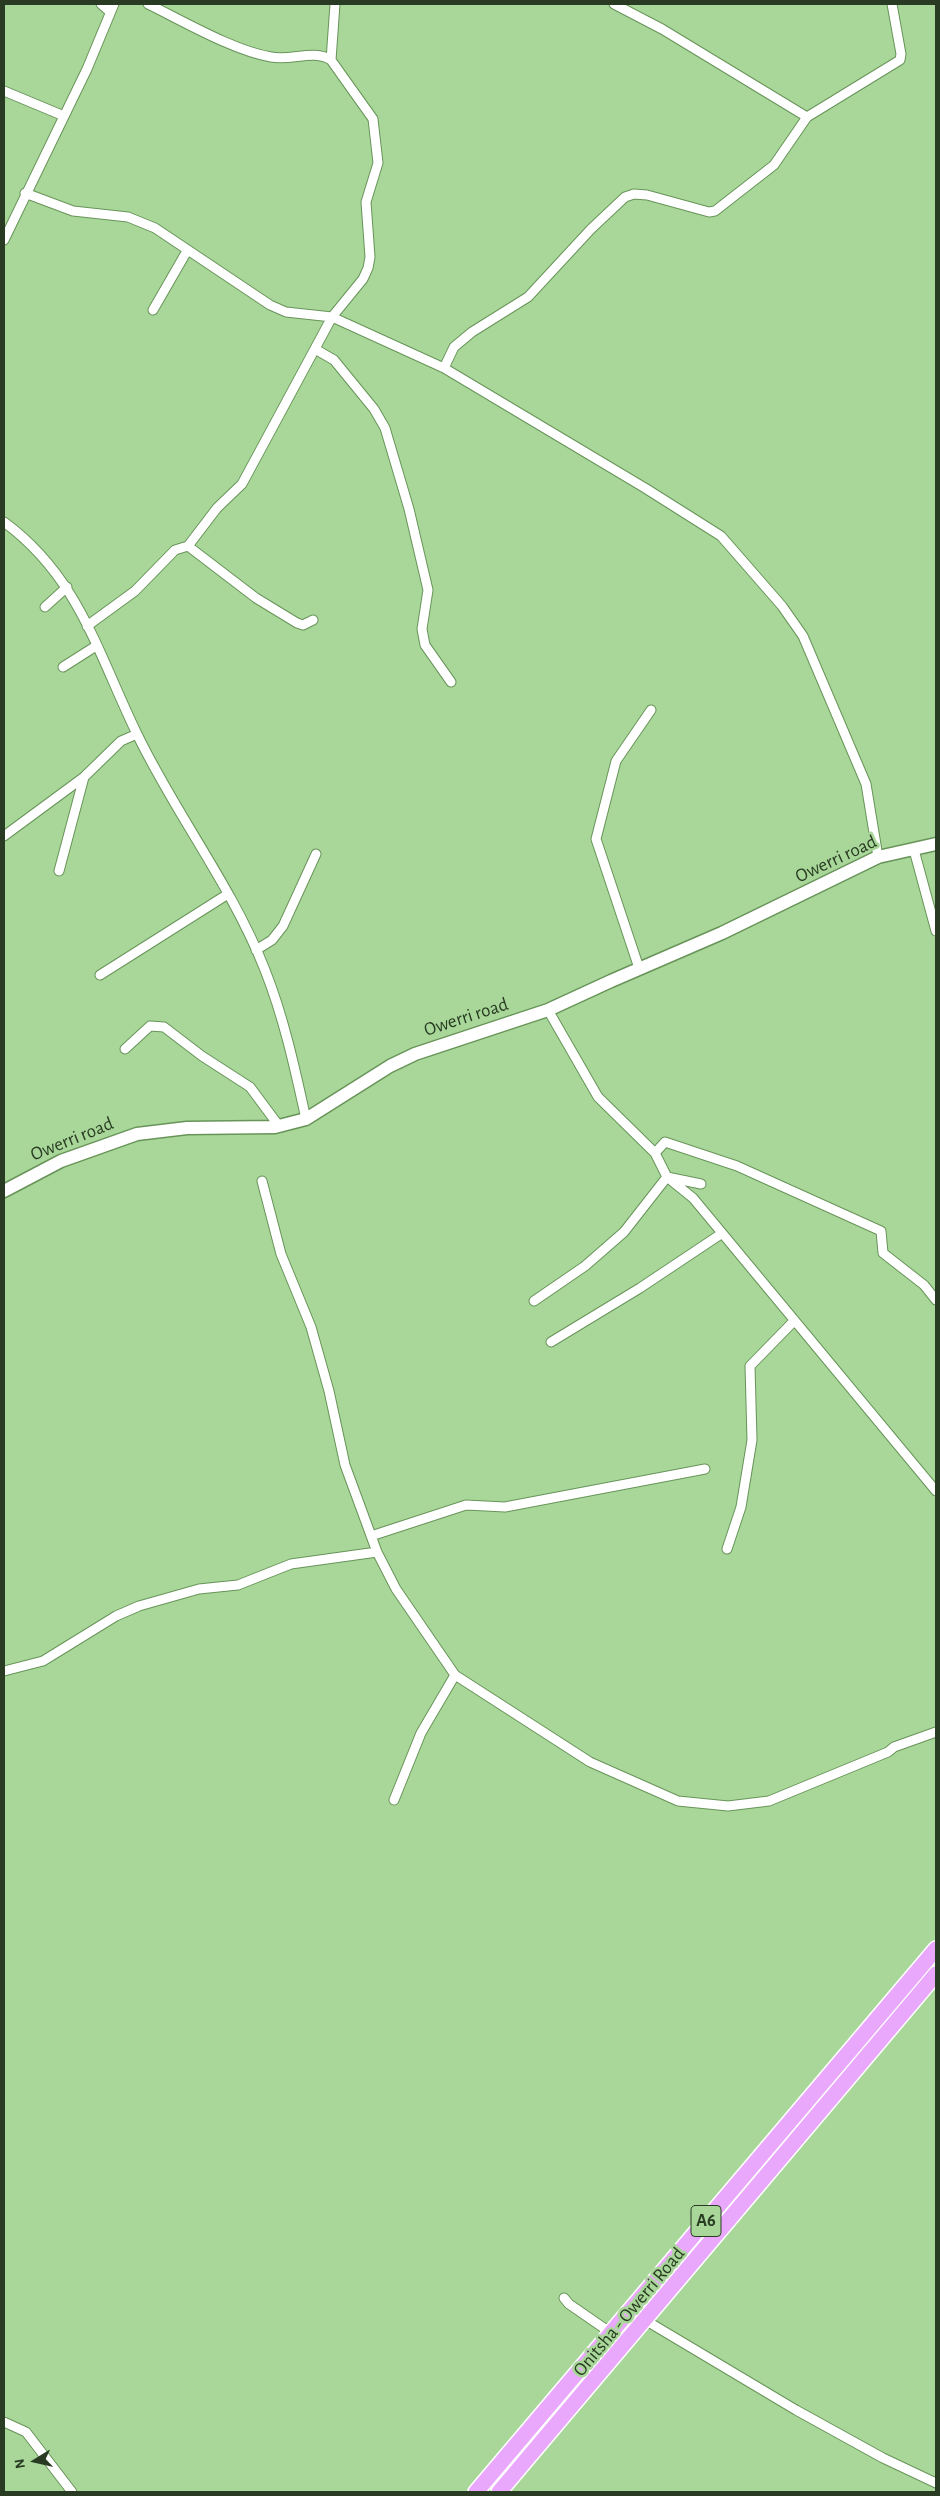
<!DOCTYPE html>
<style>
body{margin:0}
#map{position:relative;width:940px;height:2496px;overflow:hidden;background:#a8d799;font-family:"Alegreya Sans",sans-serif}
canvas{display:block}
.frame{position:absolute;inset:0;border:5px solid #293c23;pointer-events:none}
.north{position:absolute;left:10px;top:2436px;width:50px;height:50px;-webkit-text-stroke:4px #a8d799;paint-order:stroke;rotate:260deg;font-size:14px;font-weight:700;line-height:20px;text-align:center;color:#293c23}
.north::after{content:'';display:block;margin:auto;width:18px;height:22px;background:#293c23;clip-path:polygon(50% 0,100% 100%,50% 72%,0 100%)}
</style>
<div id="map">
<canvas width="940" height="2496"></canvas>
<div class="frame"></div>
<div class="north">N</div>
</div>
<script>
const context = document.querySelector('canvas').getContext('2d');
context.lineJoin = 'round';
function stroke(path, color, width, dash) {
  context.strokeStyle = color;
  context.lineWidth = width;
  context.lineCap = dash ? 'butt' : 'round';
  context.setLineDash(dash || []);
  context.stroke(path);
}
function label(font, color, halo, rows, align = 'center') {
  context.font = font + ' "Alegreya Sans",sans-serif';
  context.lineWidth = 5;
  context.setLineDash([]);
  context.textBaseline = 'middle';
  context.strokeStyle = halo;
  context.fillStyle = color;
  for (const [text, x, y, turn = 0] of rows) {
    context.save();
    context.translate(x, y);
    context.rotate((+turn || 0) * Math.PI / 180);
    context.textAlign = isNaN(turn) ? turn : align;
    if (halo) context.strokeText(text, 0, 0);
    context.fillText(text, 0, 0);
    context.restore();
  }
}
const minor = new Path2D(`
 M101,4L110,12
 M148,4C183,21 234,51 271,57C292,61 314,49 331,60L373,119L378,163L366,202L370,257L368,268L363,279L332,317L242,484L217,508L188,546
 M614,4L662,29L807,117
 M331,60L335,4
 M4,91L64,116
 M25,193L73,211L128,217L155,228L270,305L286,312L332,317L444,368L645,488L721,536L782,606L803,636L866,784L878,857
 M4,240L87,69L114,4
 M153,310L187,251
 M315,349L334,360L374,409L385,428L409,509L428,590L422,629L425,645L451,682
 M444,368L454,347L472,332L528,297L591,229L625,197L634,194L647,195L709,212L715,211L774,165L807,117L900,60L901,54L892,4
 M4,522C79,577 98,654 137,734C176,815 232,886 265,970C284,1018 295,1069 306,1119
 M45,607L67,587
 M87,626L135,591L175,550L188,546L256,598L297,623L303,625L313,620
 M63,667L96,646
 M4,836L84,777L121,741L137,734
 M914,850L936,931
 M59,871L84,777
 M256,950L272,940L283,926L316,854
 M639,968L596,839L616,761L651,710
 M100,975L228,894
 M548,1010L598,1097L655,1153L667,1177L693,1198L936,1491
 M125,1049L150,1026L164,1027L202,1056L250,1087L279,1126
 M655,1153L665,1142L737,1166L881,1231L883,1253L924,1285L936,1300
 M262,1181L281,1254L311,1327L329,1391L345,1465L377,1552L396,1589L455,1675L590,1762L678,1801L728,1806L769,1801L888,1752L894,1747L936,1732
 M534,1301L585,1266L624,1232L667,1177L701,1184
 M551,1342L640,1288L721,1234
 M371,1536L466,1505L505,1507L705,1469
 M727,1549L741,1507L752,1440L750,1366L794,1321
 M4,1671L43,1661L116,1616L139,1606L199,1589L238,1585L291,1564L377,1552
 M394,1800L421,1733L455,1675
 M564,2298L569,2304L611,2333
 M645,2320L796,2410L883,2458L936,2483
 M4,2422L26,2432L72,2492`);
const secondary = new Path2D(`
 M4,1191L61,1161L137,1134L187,1128L275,1127L306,1119L390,1066L415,1054L548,1010L611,981L722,933L878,857L936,844`);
const trunk = new Path2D(`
 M476,2492L936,1949
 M499,2492L936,1974`);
stroke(minor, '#689459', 11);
stroke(secondary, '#689459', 15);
stroke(trunk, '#fff', 18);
stroke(minor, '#fff', 9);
stroke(secondary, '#fff', 12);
stroke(trunk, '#eaa8fc', 15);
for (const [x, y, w] of [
 [706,2221,30]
]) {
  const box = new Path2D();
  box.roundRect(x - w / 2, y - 15.5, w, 31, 4);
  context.fillStyle = '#a8d799';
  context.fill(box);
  stroke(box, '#293c23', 1);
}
label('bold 18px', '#293c23', null, [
 ["A6",706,2221]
]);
label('19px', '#293c23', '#a8d799', [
 ["Owerri road",836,859,-25],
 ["Owerri road",466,1017,-18],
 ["Owerri road",72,1139,-22],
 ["Onitsha - Owerri Road",629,2312,-50]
]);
</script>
